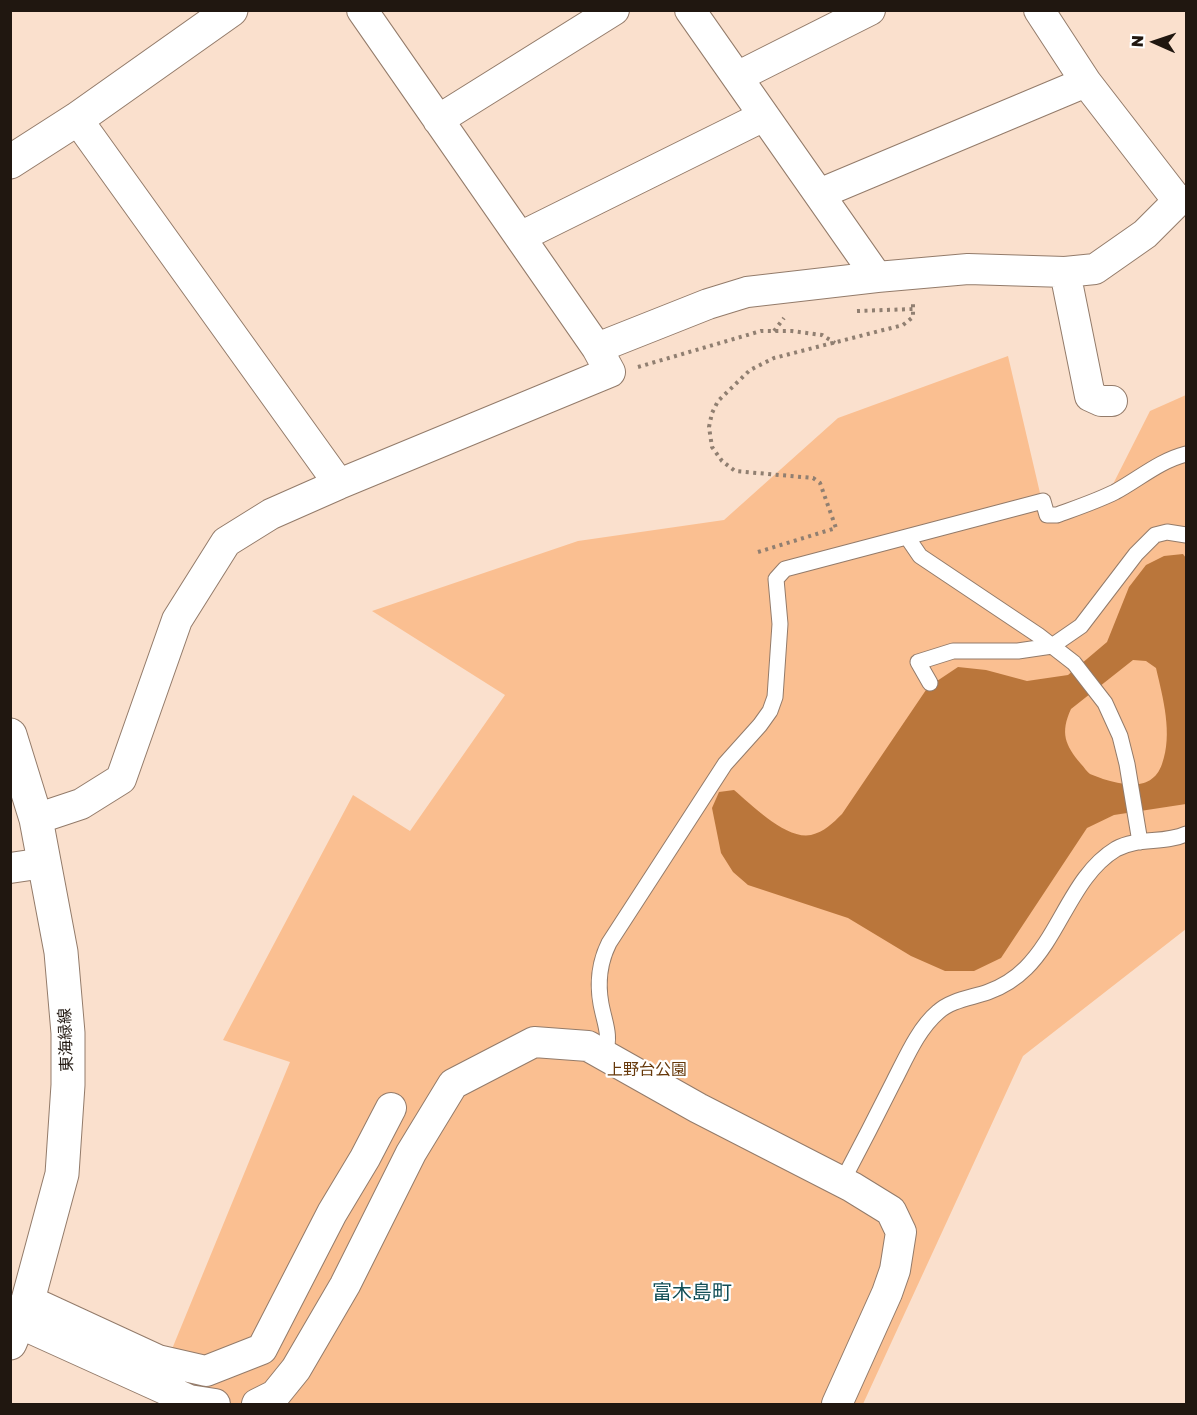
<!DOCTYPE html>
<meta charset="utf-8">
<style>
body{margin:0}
#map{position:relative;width:1197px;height:1415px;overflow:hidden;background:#fae0cd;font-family:"Golos Text",sans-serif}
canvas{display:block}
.frame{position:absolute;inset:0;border:12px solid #201710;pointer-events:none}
.north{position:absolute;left:1125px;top:12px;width:60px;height:60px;-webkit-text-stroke:4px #fff;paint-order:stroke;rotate:273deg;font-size:16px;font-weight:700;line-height:24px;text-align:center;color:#201710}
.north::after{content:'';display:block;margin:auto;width:21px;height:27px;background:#201710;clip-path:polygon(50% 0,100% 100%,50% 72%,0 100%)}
</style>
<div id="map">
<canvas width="1197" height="1415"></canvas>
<div class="frame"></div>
<div class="north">N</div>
</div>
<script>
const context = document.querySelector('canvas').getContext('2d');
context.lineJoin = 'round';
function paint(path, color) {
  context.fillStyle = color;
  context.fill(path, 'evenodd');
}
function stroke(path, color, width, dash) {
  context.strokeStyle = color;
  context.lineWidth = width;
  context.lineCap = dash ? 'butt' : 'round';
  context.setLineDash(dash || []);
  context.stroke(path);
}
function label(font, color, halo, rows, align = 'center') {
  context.font = font + ' "Golos Text","Noto Sans JP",sans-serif';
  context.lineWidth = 4.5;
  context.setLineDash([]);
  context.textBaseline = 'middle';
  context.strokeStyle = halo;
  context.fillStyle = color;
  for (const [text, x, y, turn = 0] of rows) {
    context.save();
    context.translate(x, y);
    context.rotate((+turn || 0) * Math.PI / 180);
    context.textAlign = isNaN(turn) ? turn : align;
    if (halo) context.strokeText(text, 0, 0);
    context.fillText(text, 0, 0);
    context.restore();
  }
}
paint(new Path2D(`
 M1008,356L1047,523L1106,498L1150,411L1186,395V929L1023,1056L863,1404H219L172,1349L290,1062L223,1040L353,795L410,831L505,695L372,611L578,541L724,520L838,418Z`), '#fabf91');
paint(new Path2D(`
 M1183,554L1186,558V804L1114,815L1087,828L1001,958L974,971H945L911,956L848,918L748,885L733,872L721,853L712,808L719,792L734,790C752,805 786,840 811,835C824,832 833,823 842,814L928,687L958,667L986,670L1027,681L1068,675L1107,642L1129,587L1146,565L1164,556ZM1133,660L1146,661L1156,668C1163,698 1173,734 1162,764C1153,791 1125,786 1103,779C1099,777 1094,776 1090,774C1087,772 1084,767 1081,764C1065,745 1060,733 1071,709Z`), '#ba763b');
const service = new Path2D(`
 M907,537L920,556L1038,635L1074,663L1105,703L1120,736L1127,764L1140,842
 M930,683L918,662L953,651H1018L1052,646L1081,626L1136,554L1155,535L1167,532L1186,535
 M605,1055C611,1034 605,1025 601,1004C597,982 599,963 609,943L725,764L760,725L770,711L775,697L780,624L776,579L785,569L1043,501L1047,515H1057C1076,508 1097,501 1115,492C1139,479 1159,461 1186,454
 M842,1182C860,1148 877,1115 894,1081C906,1058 918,1029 938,1012C951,1000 971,998 988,992C1002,987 1016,978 1026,968C1061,933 1073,875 1116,849C1137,837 1164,844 1186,834`);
const minor = new Path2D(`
 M690,10L877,277
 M1039,10L1086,82L1178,201
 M737,77L870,10
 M77,119L339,484
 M438,120L614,10
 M819,194L1086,82
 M520,237L764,116
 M1065,272L1090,396L1101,401H1112
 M597,348L708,304L747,292L877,277L968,269L1065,272L1095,269L1145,234L1178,201L1186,200
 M36,819L81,804L121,779L177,620L226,542L271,514L339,484L610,372L597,348L362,10
 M10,868L44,863
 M28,1300L158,1360L206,1371L262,1349L332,1213L365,1158L391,1108
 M19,1323L189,1400L215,1404
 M257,1404L275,1395L296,1369L345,1285L411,1153L453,1084L534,1042L588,1046L698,1108L852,1187L891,1211L901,1232L895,1270L887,1293L837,1404`);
const tertiary = new Path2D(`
 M10,162L77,119L231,10`);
const secondary = new Path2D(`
 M10,735L36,819L61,952L68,1033V1085L62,1174L28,1300L10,1343`);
stroke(service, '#937b6a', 17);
stroke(minor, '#937b6a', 32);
stroke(tertiary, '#937b6a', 35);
stroke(secondary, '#937b6a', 35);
stroke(new Path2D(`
 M857,311L913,309
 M774,331L784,318
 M638,367L761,331H792L822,335L835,343
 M758,552L836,528L820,483L813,478L735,471L722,461L712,447L709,427L712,413L718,401L750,370L774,358L903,325L913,317V303`), '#907f71', 4, [3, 4.5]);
stroke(service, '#fff', 15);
stroke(minor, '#fff', 30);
stroke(tertiary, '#fff', 33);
stroke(secondary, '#fff', 33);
label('16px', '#201710', '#fff', [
 ["東海緑線",66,1040,-92]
]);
label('16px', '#66380a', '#fff', [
 ["上野台公園",647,1070]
]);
label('20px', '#124e56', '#fff', [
 ["富木島町",692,1293]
]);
</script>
